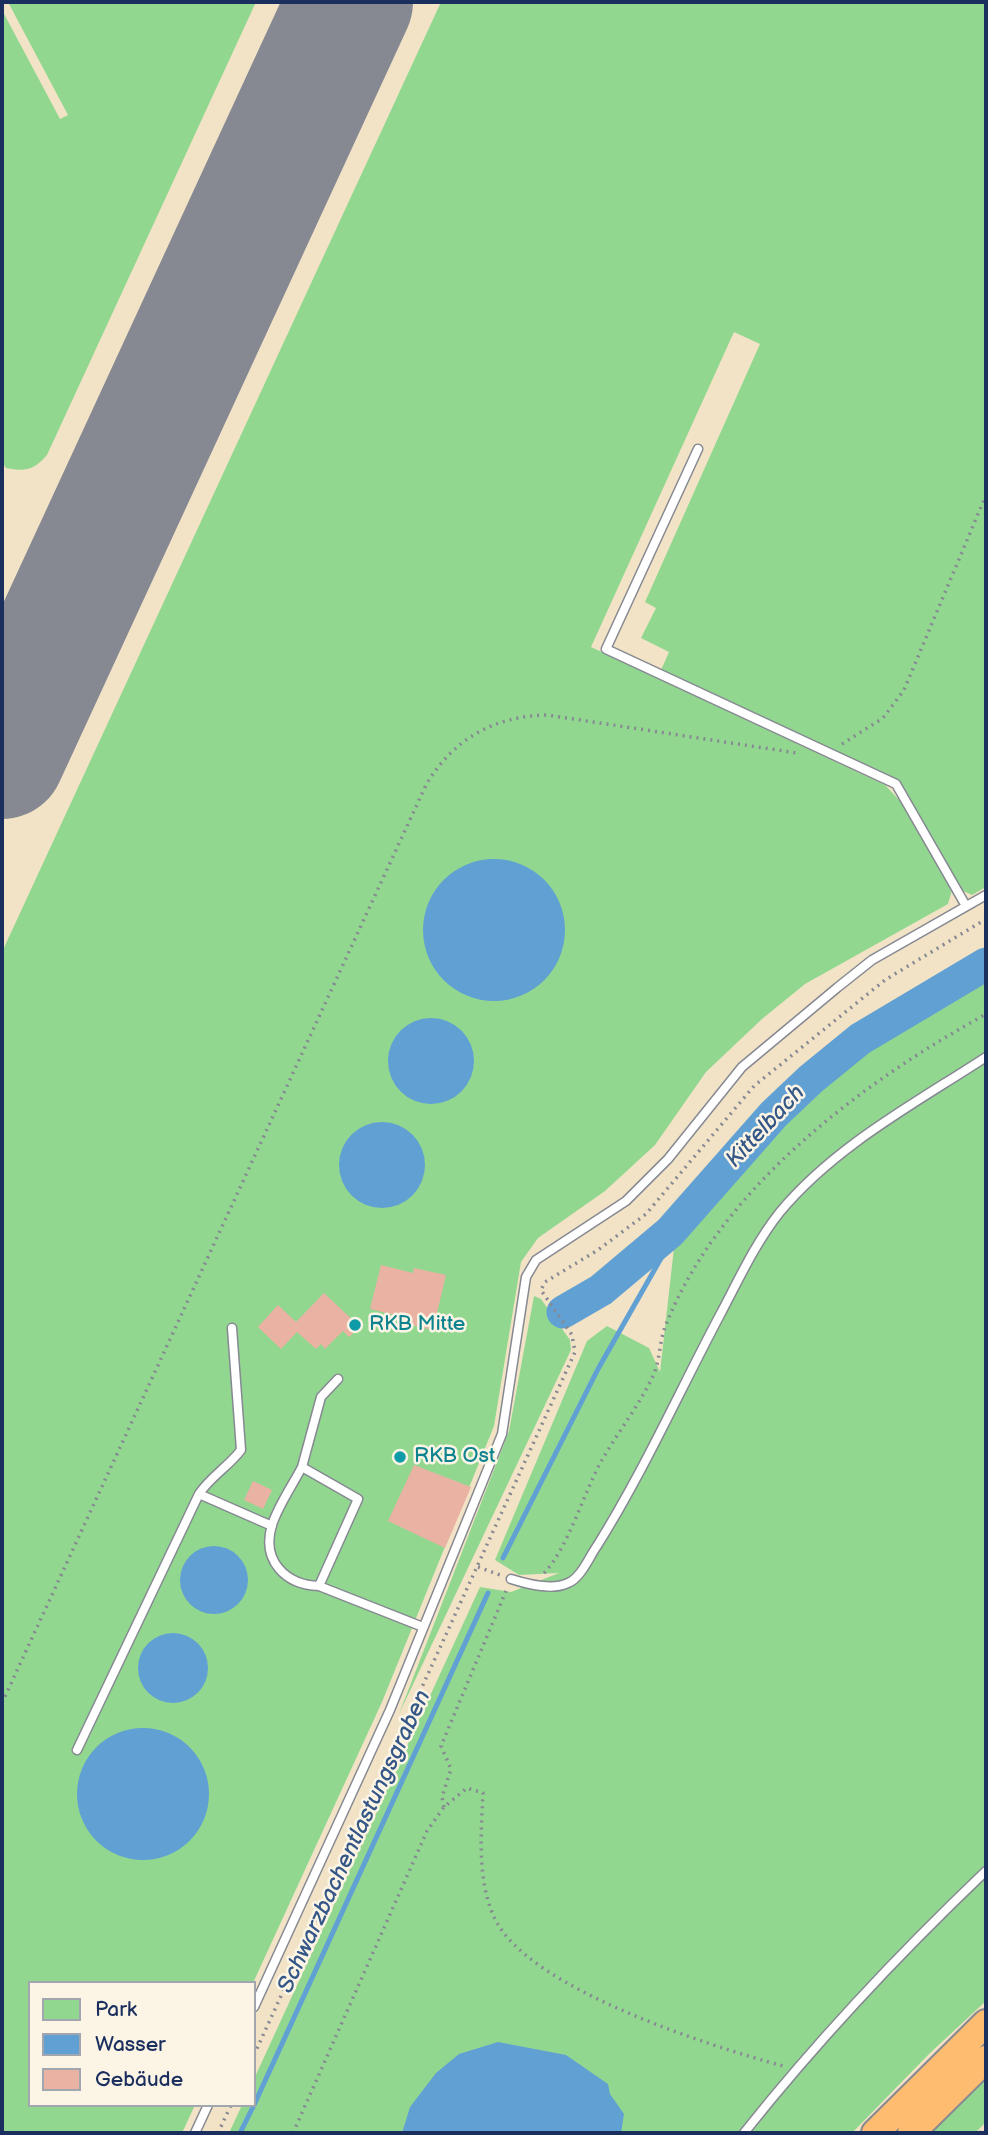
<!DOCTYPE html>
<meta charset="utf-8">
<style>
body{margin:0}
#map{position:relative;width:988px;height:2135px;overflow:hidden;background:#f2e3c6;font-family:"Balsamiq Sans",sans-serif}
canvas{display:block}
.frame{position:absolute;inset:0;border:4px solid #1b2f5e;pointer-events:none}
.legend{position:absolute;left:28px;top:1981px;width:228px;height:126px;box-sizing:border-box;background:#fcf5e5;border:2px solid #a2a6af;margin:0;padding:9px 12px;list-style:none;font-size:21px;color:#1b2f5e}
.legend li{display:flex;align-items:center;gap:14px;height:35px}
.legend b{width:35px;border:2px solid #a2a6af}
</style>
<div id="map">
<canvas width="988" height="2135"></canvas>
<div class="frame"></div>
<ul class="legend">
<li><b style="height:19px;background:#92d790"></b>Park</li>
<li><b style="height:19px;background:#61a0d3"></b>Wasser</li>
<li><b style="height:19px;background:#eab2a3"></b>Gebäude</li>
</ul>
</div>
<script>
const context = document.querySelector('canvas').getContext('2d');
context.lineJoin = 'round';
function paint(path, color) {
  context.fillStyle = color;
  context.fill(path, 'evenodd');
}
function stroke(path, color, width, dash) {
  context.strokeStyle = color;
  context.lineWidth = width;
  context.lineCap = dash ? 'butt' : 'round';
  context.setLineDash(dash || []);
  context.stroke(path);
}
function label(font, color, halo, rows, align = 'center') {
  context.font = font + ' "Balsamiq Sans",sans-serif';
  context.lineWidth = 5;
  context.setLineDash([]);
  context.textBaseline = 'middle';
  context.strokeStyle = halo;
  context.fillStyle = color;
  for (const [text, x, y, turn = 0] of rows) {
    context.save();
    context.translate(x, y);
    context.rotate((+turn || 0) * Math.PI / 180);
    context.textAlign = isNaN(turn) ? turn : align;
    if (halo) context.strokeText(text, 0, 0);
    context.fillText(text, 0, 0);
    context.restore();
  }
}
paint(new Path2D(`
 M8,2H256L47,455C34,470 25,472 6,468L2,462V10L60,119L68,115Z
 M441,2H986V887L972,895L961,890L900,783L882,772L661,670L669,652L641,638L656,608L645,602L760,344L734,332L591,647L885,785L902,803L952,890L948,904L805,984L762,1019L706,1072L655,1145L605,1191L538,1238L521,1262L494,1426L382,1702L253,1983H30V2105H195L182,2133H2V952Z
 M986,974V2001L929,2054L852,2133H229L242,2105H254V2079L480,1587L511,1592L559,1573L519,1575L495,1560L587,1341L607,1326L649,1348L660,1372L675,1239L737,1169L858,1050Z
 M534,1296L541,1299L570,1340L571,1350L399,1714L509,1431Z
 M986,2072V2122L975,2133H925Z`), '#92d790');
paint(new Path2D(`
 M423 930a71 71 0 1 1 142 0a71 71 0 1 1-142 0Z
 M388 1061a43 43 0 1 1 86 0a43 43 0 1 1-86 0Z
 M339 1165a43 43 0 1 1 86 0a43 43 0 1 1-86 0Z
 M180 1580a34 34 0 1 1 68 0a34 34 0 1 1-68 0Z
 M138 1668a35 35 0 1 1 70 0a35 35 0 1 1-70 0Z
 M77 1794a66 66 0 1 1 132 0a66 66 0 1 1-132 0Z
 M498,2042L566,2055L608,2084L610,2094L624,2114L621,2133H402L410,2107L436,2073L459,2054Z`), '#61a0d3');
stroke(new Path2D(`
 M503,1558L598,1369L664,1253L670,1232
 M254,2105L488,1593
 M240,2133L254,2105`), '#61a0d3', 5);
stroke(new Path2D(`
 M563,1312L601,1290L670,1232L774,1114L811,1079L860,1039L986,964`), '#61a0d3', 33);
stroke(new Path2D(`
 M2,756L350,2`), '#868992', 126);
paint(new Path2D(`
 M381,1265L413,1273L414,1268L446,1275L433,1330L402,1323L403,1317L370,1309Z
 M324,1293L360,1327L349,1337L343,1331L325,1349L321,1344L316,1349L297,1332L281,1349L258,1327L278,1305L296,1322Z
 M414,1465L471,1487L445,1548L388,1521Z
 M253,1481L272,1490L263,1509L244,1500Z`), '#eab2a3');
const service = new Path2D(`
 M698,449L606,649L896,784L966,906
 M302,1467L321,1397L338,1379
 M199,1494C211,1476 228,1467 241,1450L232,1328
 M511,1579C527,1584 552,1591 568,1583C581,1578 589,1557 597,1546C644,1471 680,1390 721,1313C739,1279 756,1242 780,1212C835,1146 914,1104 986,1057
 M319,1586C286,1585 261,1561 272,1525C278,1506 292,1486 302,1467L358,1499L319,1586L423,1627
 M77,1750L199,1494L272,1526
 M254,2007L390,1710L502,1434L526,1277L536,1260L626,1201L668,1159L742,1067L838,987L872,960L986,895
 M195,2133L208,2105
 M744,2133C818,2040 900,1953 986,1871`);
const trunk = new Path2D(`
 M875,2133L986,2023
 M911,2133L986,2059`);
stroke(service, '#868992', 11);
stroke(trunk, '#868992', 30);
stroke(new Path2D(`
 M842,744L883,718L904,690L986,495
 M478,1567L500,1575
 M544,1573C568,1549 584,1491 602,1460C618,1432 638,1407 652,1378C660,1363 659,1343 665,1327C719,1189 861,1083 986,1014
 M2,1703L426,785C453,739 494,716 547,715L797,753
 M444,1807L442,1797L451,1769L441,1746L506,1591
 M254,2055L575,1352L572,1335L541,1290L545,1282L598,1250L646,1214L754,1086L885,980L986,919
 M218,2133L231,2105
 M293,2133L427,1831L444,1807L467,1788L483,1793C481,1833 477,1882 495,1919C529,1989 710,2046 783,2066
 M980,2133L986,2127
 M984,2133L986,2131`), '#868992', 3.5, [2, 5]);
stroke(service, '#fff', 8);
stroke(trunk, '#febc70', 26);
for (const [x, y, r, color] of [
 [355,1325,7,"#0f9aa8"],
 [400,1457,7,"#0f9aa8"]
]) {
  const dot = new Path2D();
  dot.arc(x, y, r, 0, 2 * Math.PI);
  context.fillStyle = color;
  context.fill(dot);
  stroke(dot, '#fcf5e5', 2.5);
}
label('21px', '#0d838f', '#fcf5e5', [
 ["RKB Mitte",369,1325],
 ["RKB Ost",414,1457]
], 'left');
label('italic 23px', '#345787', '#fcf5e5', [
 ["Kittelbach",766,1127,-47],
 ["Schwarzbachentlastungsgraben",355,1842,-65]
]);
</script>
